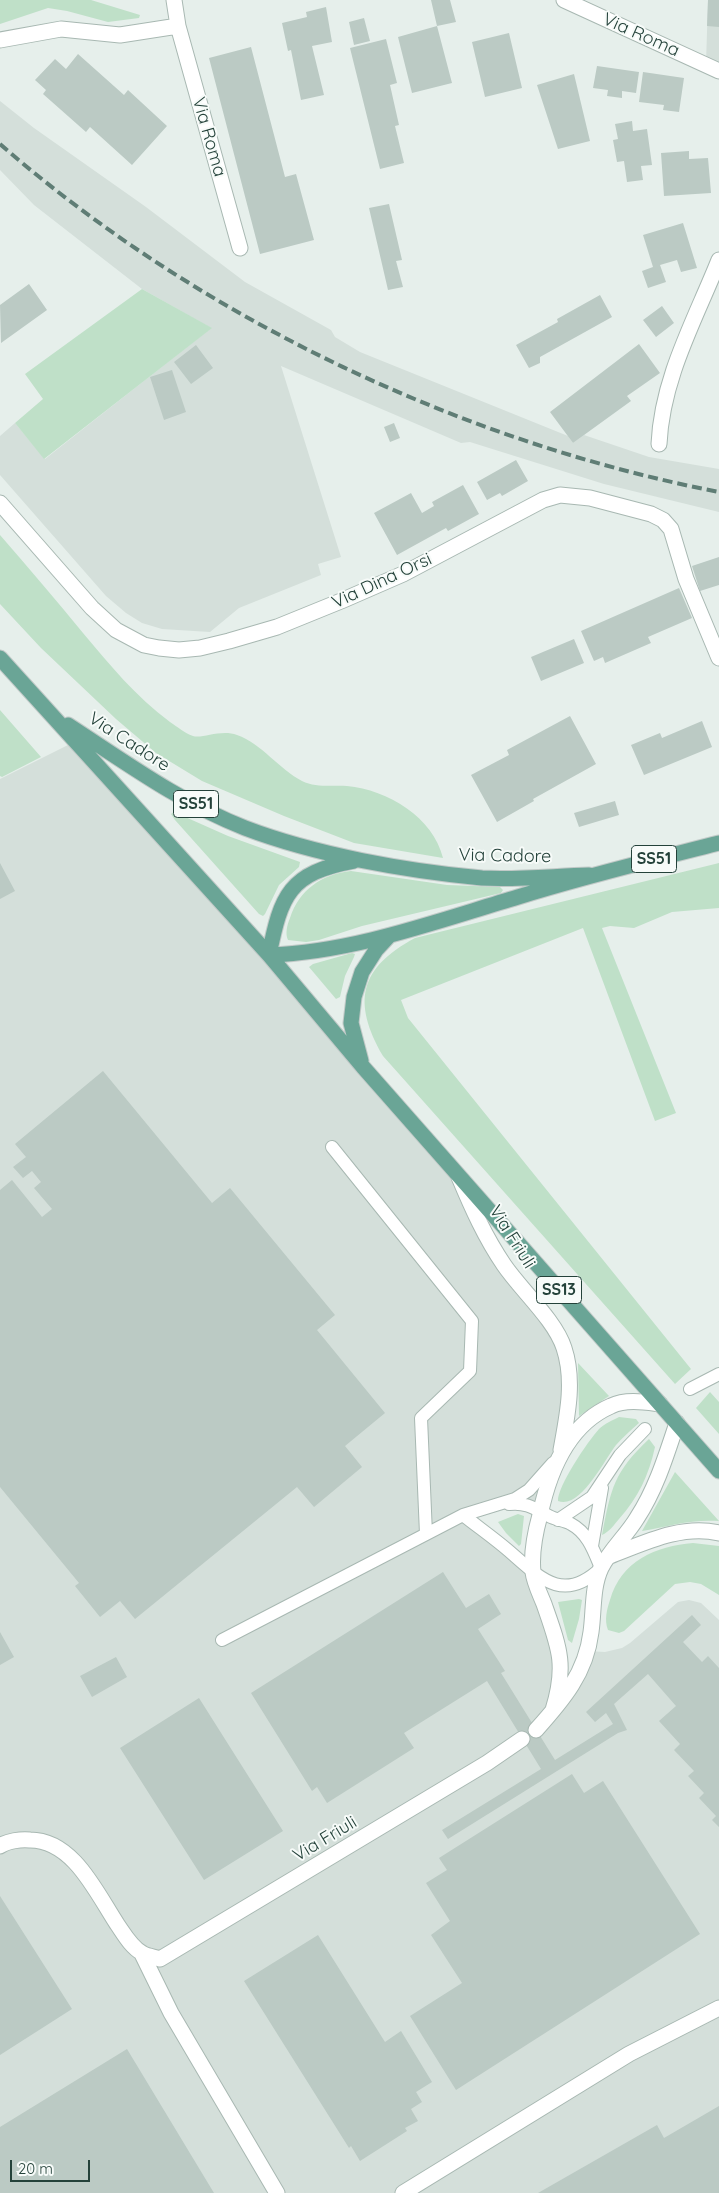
<!DOCTYPE html>
<style>
body{margin:0}
#map{position:relative;width:719px;height:2193px;overflow:hidden;background:#e6efeb;font-family:Quicksand,sans-serif}
canvas{display:block}
.scale{position:absolute;left:10px;top:2160px;width:80px;height:22px;box-sizing:border-box;border:2px solid #24423a;border-top:0;padding-left:6px;font-size:15px;line-height:18px;white-space:nowrap;color:#24423a;-webkit-text-stroke:4px #f7fbf9;paint-order:stroke}
</style>
<div id="map">
<canvas width="719" height="2193"></canvas>
<div class="scale">20 m</div>
</div>
<script>
const context = document.querySelector('canvas').getContext('2d');
context.lineJoin = 'round';
function paint(path, color) {
  context.fillStyle = color;
  context.fill(path, 'evenodd');
}
function stroke(path, color, width, dash) {
  context.strokeStyle = color;
  context.lineWidth = width;
  context.lineCap = dash ? 'butt' : 'round';
  context.setLineDash(dash || []);
  context.stroke(path);
}
function label(font, color, halo, rows, align = 'center') {
  context.font = font + ' Quicksand,sans-serif';
  context.lineWidth = 4;
  context.setLineDash([]);
  context.textBaseline = 'middle';
  context.strokeStyle = halo;
  context.fillStyle = color;
  for (const [text, x, y, turn = 0] of rows) {
    context.save();
    context.translate(x, y);
    context.rotate((+turn || 0) * Math.PI / 180);
    context.textAlign = isNaN(turn) ? turn : align;
    if (halo) context.strokeText(text, 0, 0);
    context.fillText(text, 0, 0);
    context.restore();
  }
}
paint(new Path2D(`
 M708,0H719V71L706,64Z
 M0,101L34,128L146,207L245,282L331,330L335,337L360,352L568,436L573,443L584,435L649,457L719,469V512L604,484L470,442L461,443L281,366L341,557L318,564L321,575L239,608L210,632L162,629L142,623L126,613L106,596L0,475V436L15,423L45,459L211,328L142,289L34,205L0,170Z
 M76,741L458,1176L479,1224L557,1333L569,1406L541,1511L523,1503L463,1515L533,1573L560,1688L587,1651L605,1652L622,1648L630,1643L678,1602L689,1600L701,1603L719,1620V2193H0V779Z`), '#d4dfda');
paint(new Path2D(`
 M0,0H91L140,15L139,18L108,22L67,11L48,8L0,24Z
 M142,289L212,328L44,459L15,423L43,399L25,374Z
 M0,535C28,567 56,600 83,633C111,666 135,696 170,722C178,727 184,733 193,736C202,739 221,729 237,735C262,744 279,769 302,781C316,788 333,785 347,786C388,790 433,817 443,858L354,843L284,816L202,781L156,753L116,719L41,648L0,604Z
 M0,710L41,757L2,777L0,776Z
 M174,812L228,836L300,862L299,867L279,885L265,914L263,916L259,914L175,820L171,814Z
 M719,863V908L672,912L634,928L610,926L602,928L676,1113L655,1121L583,928L401,1000L408,1018L691,1369L675,1384L383,1056C352,1002 359,968 415,938Z
 M351,871L447,885L500,887L503,890L501,893L362,926L319,940L306,942L288,940C285,934 287,925 290,918C299,890 322,874 351,871Z
 M352,953L355,954L354,957L345,976L340,997L336,999L309,967L313,964Z
 M578,1363L609,1396L579,1416Z
 M710,1392L719,1402V1434L696,1408Z
 M619,1417L636,1419L639,1423C631,1430 623,1437 616,1445C605,1459 580,1510 558,1501C557,1487 588,1441 599,1429C604,1424 613,1420 619,1417Z
 M649,1439L655,1447C649,1475 638,1498 619,1519C614,1525 609,1532 602,1535C611,1488 614,1472 649,1439Z
 M675,1472L719,1521C692,1519 669,1526 642,1531Z
 M518,1514L524,1516L521,1544L519,1546L506,1533L498,1522Z
 M693,1543L719,1546V1595L701,1584L690,1582L675,1584L624,1631L619,1633L608,1630C604,1620 607,1609 610,1600C621,1561 656,1546 693,1543Z
 M579,1599L582,1600L579,1619L572,1643L568,1640L558,1602Z`), '#bfe0c8');
paint(new Path2D(`
 M431,0H450L456,22L437,26Z
 M708,0H719V27L707,26Z
 M326,7L332,42L312,46L324,95L301,100L291,50L288,51L282,23L307,17L306,12Z
 M364,18L370,41L354,45L349,22Z
 M437,26L452,83L412,93L398,37Z
 M509,33L522,88L485,97L472,42Z
 M386,39L397,83L390,85L399,125L395,126L404,163L380,169L350,48Z
 M251,47L285,177L296,174L314,240L260,254L209,58Z
 M78,54L124,95L128,90L167,126L132,165L90,127L86,132L43,94L46,90L35,80L55,59L66,69Z
 M597,66L639,72L636,93L622,91V98L607,96L608,90L593,88Z
 M643,72L684,78L679,112L663,110L664,105L639,102Z
 M574,74L590,141L558,149L537,85Z
 M632,121L633,131L647,129L652,165L641,166L643,180L627,182L624,161L617,162L613,140L618,139L615,124Z
 M689,151V159L708,158L711,193L664,196L661,153Z
 M389,204L402,260L396,261L403,287L388,290L369,208Z
 M683,223L697,268L681,272L677,260L660,265L666,282L648,288L642,271L653,267L643,235Z
 M29,284L47,310L1,343L0,305Z
 M600,295L612,317L540,357V363L529,368L516,345L558,322L557,319Z
 M662,306L674,323L656,337L643,320Z
 M639,344L660,373L627,396L631,401L573,443L550,412Z
 M196,345L213,368L191,384L174,362Z
 M172,370L186,412L164,420L150,377Z
 M394,423L400,438L390,442L384,427Z
 M516,460L528,481L502,496L500,493L487,500L477,482Z
 M463,485L479,514L448,531L446,528L397,555L374,513L411,493L422,513L434,506L432,502Z
 M719,557V585L700,591L692,566Z
 M679,588L692,618L648,637L651,643L605,663L603,657L594,661L581,631Z
 M574,639L584,663L541,681L531,657Z
 M570,716L596,764L533,799L534,801L497,822L471,775L509,755L507,750Z
 M702,721L712,747L644,775L631,745L660,733L662,738Z
 M615,801L619,815L579,827L574,813Z
 M0,863L15,891L0,899Z
 M103,1071L212,1203L230,1188L335,1315L317,1330L385,1413L345,1446L362,1467L314,1507L297,1487L135,1619L120,1601L100,1617L75,1586L79,1583L0,1487V1190L12,1180L42,1217L52,1209L34,1188L41,1182L32,1171L23,1178L13,1167L26,1157L15,1144Z
 M443,1572L466,1608L489,1594L501,1614L478,1629L505,1671L501,1673L555,1760L613,1724L606,1713L595,1722L586,1712L692,1615L701,1625L683,1642L702,1662L708,1656L719,1668V1827L712,1820L716,1816L699,1798L704,1793L688,1776L694,1771L674,1750L680,1744L659,1721L676,1706L648,1674L614,1704L627,1730L618,1733L448,1839L442,1830L541,1769L487,1681L404,1733L414,1748L327,1803L317,1787L312,1791L251,1693Z
 M0,1632L14,1657L0,1665Z
 M116,1657L127,1677L92,1697L80,1676Z
 M199,1698L283,1831L204,1880L120,1748Z
 M572,1774L584,1793L603,1781L700,1934L456,2090L410,2016L462,1983L431,1935L450,1921L426,1883L447,1870L439,1858Z
 M0,1896L72,2009L0,2055Z
 M318,1935L385,2042L401,2031L432,2082L416,2092L422,2102L411,2109L418,2121L405,2128L407,2131L360,2161L351,2146L349,2148L244,1981Z
 M127,2049L214,2193H0V2127Z
 M719,2106V2193H538L657,2125L664,2138Z`), '#bbcac4');
const service = new Path2D(`
 M332,1147L472,1321L470,1371L421,1418L426,1534
 M690,1389L719,1374
 M463,1515C478,1527 494,1538 509,1551C540,1578 563,1604 601,1568C594,1551 588,1533 571,1524C564,1520 556,1520 549,1516C534,1508 526,1502 509,1504
 M558,1520L592,1497L620,1455L645,1429
 M592,1546L602,1488
 M222,1640L463,1515L515,1499L529,1490L553,1463`);
const minor = new Path2D(`
 M174,0L178,26L240,248
 M0,40L61,29L120,35L178,26
 M659,444C662,378 695,320 719,260
 M0,503L92,608L116,630L144,645L159,648L179,650L200,648L229,641L277,627L341,601L403,574L543,500L560,495L590,498L651,514L663,520L671,529L686,579L719,658
 M459,1177C472,1208 485,1237 504,1265C521,1290 555,1320 564,1348C575,1381 567,1417 561,1450
 M610,1556C644,1543 682,1524 719,1533
 M553,1710C567,1665 559,1647 544,1604C540,1594 534,1582 533,1572C531,1553 535,1533 540,1515C549,1472 567,1425 611,1406C626,1399 644,1402 660,1404
 M536,1730C563,1700 586,1673 591,1632C594,1611 592,1587 601,1568C610,1550 627,1535 637,1518C656,1489 666,1456 677,1423
 M0,1846C7,1841 21,1839 30,1840C73,1840 96,1892 117,1924C124,1934 131,1947 142,1953C146,1956 155,1957 160,1959L487,1763L522,1739
 M142,1954L171,2013L277,2193
 M403,2193L629,2054L719,2008`);
const tertiary = new Path2D(`
 M564,0L719,71`);
const primary = new Path2D(`
 M0,658L269,955L363,1067L719,1471
 M68,725C125,762 181,803 245,828C316,855 406,871 482,878C517,880 554,876 589,875
 M269,955C354,952 437,921 518,897C585,876 652,860 719,843
 M269,955C281,895 289,873 354,861
 M361,1061L351,1023L354,997L362,972L376,950L389,936`);
stroke(service, '#a8b8b2', 14);
stroke(minor, '#a8b8b2', 17);
stroke(tertiary, '#a8b8b2', 17);
stroke(primary, '#c2cac8', 17);
stroke(service, '#fff', 12);
stroke(minor, '#fff', 15);
stroke(tertiary, '#fff', 15);
stroke(primary, '#6aa596', 15);
stroke(new Path2D(`
 M0,144C198,317 461,442 719,492`), '#5f7d75', 4, [10, 5]);
for (const [x, y, w] of [
 [196,804,45],
 [654,859,45],
 [559,1290,45]
]) {
  const box = new Path2D();
  box.roundRect(x - w / 2, y - 13.5, w, 27, 4);
  context.fillStyle = '#f7fbf9';
  context.fill(box);
  stroke(box, '#24423a', 1);
}
label('bold 16px', '#24423a', null, [
 ["SS51",196,804],
 ["SS51",654,859],
 ["SS13",559,1290]
]);
label('18px', '#24423a', '#f7fbf9', [
 ["Via Roma",641,35,24],
 ["Via Roma",209,137,74],
 ["Via Dina Orsi",382,581,-25],
 ["Via Cadore",129,742,33],
 ["Via Cadore",505,856,1],
 ["Via Friuli",512,1237,58],
 ["Via Friuli",325,1839,-31]
]);
</script>
